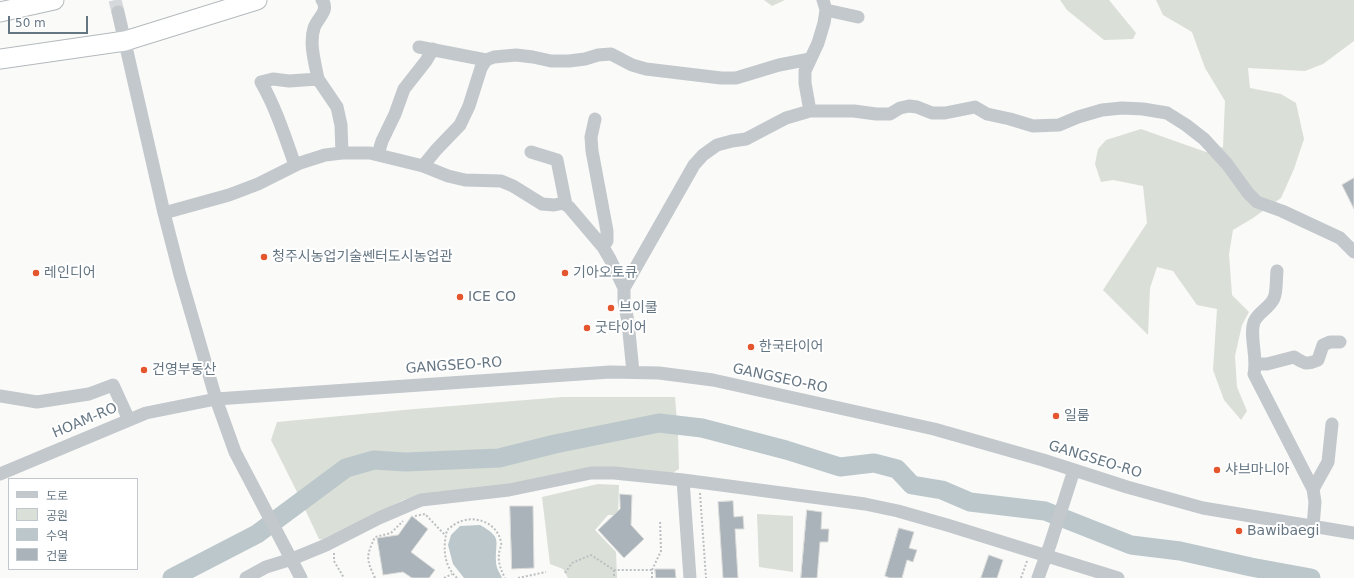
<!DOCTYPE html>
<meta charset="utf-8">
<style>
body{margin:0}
#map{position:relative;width:1354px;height:578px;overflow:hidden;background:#fafaf8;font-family:"DejaVu Sans","Noto Sans KR",sans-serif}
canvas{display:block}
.legend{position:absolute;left:8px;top:478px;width:130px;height:92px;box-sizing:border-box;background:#fff;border:1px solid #c1c8cd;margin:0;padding:5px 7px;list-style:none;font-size:12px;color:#657683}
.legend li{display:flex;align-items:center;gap:8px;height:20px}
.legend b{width:20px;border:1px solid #c1c8cd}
.scale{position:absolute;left:8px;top:16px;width:80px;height:18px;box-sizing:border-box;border:2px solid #657683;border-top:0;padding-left:5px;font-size:12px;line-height:14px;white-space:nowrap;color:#657683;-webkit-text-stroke:3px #fff;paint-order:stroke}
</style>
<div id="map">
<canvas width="1354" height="578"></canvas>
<ul class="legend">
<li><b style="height:5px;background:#c3c8cc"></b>도로</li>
<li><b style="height:11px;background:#dadfd7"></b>공원</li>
<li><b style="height:11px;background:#bbc7cb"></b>수역</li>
<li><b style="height:11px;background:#aab3b9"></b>건물</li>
</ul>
<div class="scale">50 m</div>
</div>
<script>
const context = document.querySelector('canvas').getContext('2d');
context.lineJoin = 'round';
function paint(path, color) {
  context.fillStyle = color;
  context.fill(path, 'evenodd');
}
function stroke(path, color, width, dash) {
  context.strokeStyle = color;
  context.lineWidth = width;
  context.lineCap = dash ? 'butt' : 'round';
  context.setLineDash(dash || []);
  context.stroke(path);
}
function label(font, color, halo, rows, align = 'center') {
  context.font = font + ' "DejaVu Sans","Noto Sans KR",sans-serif';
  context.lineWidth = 4;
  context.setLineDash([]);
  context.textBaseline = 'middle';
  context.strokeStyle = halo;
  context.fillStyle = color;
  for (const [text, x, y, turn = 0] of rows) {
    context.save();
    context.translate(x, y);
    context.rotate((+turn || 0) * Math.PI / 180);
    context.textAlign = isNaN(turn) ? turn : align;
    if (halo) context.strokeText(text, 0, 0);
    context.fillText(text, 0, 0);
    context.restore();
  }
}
paint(new Path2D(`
 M764,0H785L772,6Z
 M1060,0H1109L1136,33L1133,39L1104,40L1067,10Z
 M1156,0H1354V41L1323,64L1305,71L1248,68L1250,88L1281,94L1296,103L1304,139L1294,169L1281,198L1253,218L1233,230L1229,254L1232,295L1249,312L1242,325L1235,356L1237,387L1247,411L1241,420L1224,400L1213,370L1217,309L1197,305L1173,271L1157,267L1150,288L1148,335L1103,290L1147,223L1143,186L1113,180L1101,182L1095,164L1098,149L1106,140L1141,129L1206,152L1223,147L1225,101L1205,68L1192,32L1163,15Z
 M563,397H675L677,422L655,419L501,449L377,454L340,463L299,496L271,440L277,422L415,409Z
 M648,431L678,434L679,469L671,474L601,467L509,486L435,492L403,500L325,540L319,539L303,505L330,484L361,467L385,468L501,465L588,444Z
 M598,484L619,485L618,515H608L595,530L616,552L617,578H568L563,569L550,564L542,497Z
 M757,514L793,516V572L759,567Z`), '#dadfd7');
paint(new Path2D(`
 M480,525C503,538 495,540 496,562C496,568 500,573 502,578H464L453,564L448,545L451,535L460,526Z`), '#bbc7cb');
stroke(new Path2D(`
 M172,578L257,534L346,468L374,460L405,462L499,458L555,444L659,423L702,428L786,450L840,467L874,463L897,469L912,485L942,490L970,502L1045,511L1131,545L1180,551L1251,567L1311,578`), '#bbc7cb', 19);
const building = new Path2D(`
 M1354,178V209L1342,185Z
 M620,494L632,495L631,525L644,539L624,558L598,530L620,509Z
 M733,501L734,517L743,516L744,529H735L738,578H723L718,502Z
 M510,506H533L534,568L512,569Z
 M807,510L822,512L821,529H829L828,542H820L817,578H801Z
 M412,516L428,529L411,552L435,570L429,578H412L403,572L383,575L377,538L398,535Z
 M899,528L914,532L909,548L917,550L913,562L907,560L902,578H890L885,576Z
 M989,555L1003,560L997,578H981Z
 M655,569H675L676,578H656Z`);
paint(building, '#aab3b9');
stroke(building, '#dcdcda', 1);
stroke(new Path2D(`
 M115,0L118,12`), '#d5d9db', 13, [13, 6]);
const highway = new Path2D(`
 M0,12L54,0
 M0,59L125,41L257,0`);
stroke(highway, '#b4b9bd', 21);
stroke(new Path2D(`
 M700,493L706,578
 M415,516L425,514L445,535
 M334,553V561L344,578
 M614,570V578
 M565,573L572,563L591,555L614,570H652
 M375,578C366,559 366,556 375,537L391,533L403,521
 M444,578L452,574
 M457,578C443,565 443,547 447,530C450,528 453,525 457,523C474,514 497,522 501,542C502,546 499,550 499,554C498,563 501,570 505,578
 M518,578L546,572
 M652,578V570L661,551L660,520
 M1021,578L1027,561`), '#bbbfc2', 2, [2, 2]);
stroke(new Path2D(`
 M826,10L858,17
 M118,12L164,213L180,275L216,399L235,452L301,578
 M419,47L486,60
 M318,79C315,63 309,43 314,28C317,18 330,11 322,0
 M810,111L805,83V71L818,43L824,23L826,10L823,0
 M595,119L591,137L592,151L607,231V241L603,247
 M531,152L557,160L566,205
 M378,154L382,141L395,114L404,89L426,61L433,49
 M295,165C285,137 276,108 261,82L273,79L289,81L318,79L337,107L341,125L342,153
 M423,166L448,176L465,180L501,181L513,186L542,204L554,205L564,203L569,207L603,247L610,259L624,288
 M164,213L229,195L258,184L300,163L325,155L342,153H370L423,166L436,150L460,125L469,106L481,68L486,60L494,57L516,55L533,57L551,61H569L585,59L598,55L611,54L632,65L646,69L721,78H736L779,65L810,59
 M1277,271C1276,279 1277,291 1274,298C1270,308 1258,312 1254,322C1249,336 1258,357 1254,374L1313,489L1315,502L1313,527
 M1256,364H1267L1294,357C1305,364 1306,365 1318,360L1323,345L1330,342H1340
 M633,372L628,322L624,301V288L694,165L703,155L717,145L732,141L746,139L786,118L810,111H854L876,114H890L900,108L909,106L917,107L932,113H945L975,107L987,114L1010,119L1033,126L1059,125L1078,117L1102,110L1122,108L1143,109L1167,113L1186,125L1204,139L1227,164L1248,193L1257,202L1282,211L1340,238L1354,252
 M0,396L37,402L89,394L113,385L129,420
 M0,474L146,413L216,399L610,372L659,373L713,380L934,429L1043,460L1127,487L1203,508L1354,533
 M683,480L690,578
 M1313,489L1328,462L1332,424
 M246,578L266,567L292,559L326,545L379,518L421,500L509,490L591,473H614L683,480L865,504L898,511L947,525L1118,578
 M1038,578L1050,545L1074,470`), '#c3c8cc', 13);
stroke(highway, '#fff', 19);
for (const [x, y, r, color] of [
 [264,257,4,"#e4572e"],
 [36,273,4,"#e4572e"],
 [565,273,4,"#e4572e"],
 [460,297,4,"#e4572e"],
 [611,308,4,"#e4572e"],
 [587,328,4,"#e4572e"],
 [751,347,4,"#e4572e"],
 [144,370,4,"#e4572e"],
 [1056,416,4,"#e4572e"],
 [1217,470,4,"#e4572e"],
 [1239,531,4,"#e4572e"]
]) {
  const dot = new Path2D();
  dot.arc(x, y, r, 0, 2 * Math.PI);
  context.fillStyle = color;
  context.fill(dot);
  stroke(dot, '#fff', 1.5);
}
label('14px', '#657683', '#fff', [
 ["청주시농업기술쎈터도시농업관",272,257],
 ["레인디어",44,273],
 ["기아오토큐",573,273],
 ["ICE CO",468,297],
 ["브이쿨",619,308],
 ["굿타이어",595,328],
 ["한국타이어",759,347],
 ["건영부동산",152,370],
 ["일룸",1064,416],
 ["샤브마니아",1225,470],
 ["Bawibaegi",1247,531]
], 'left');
label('14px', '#657683', '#fff', [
 ["GANGSEO-RO",454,366,-4],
 ["GANGSEO-RO",780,379,12],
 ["HOAM-RO",85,421,-23],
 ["GANGSEO-RO",1095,460,17]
]);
</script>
